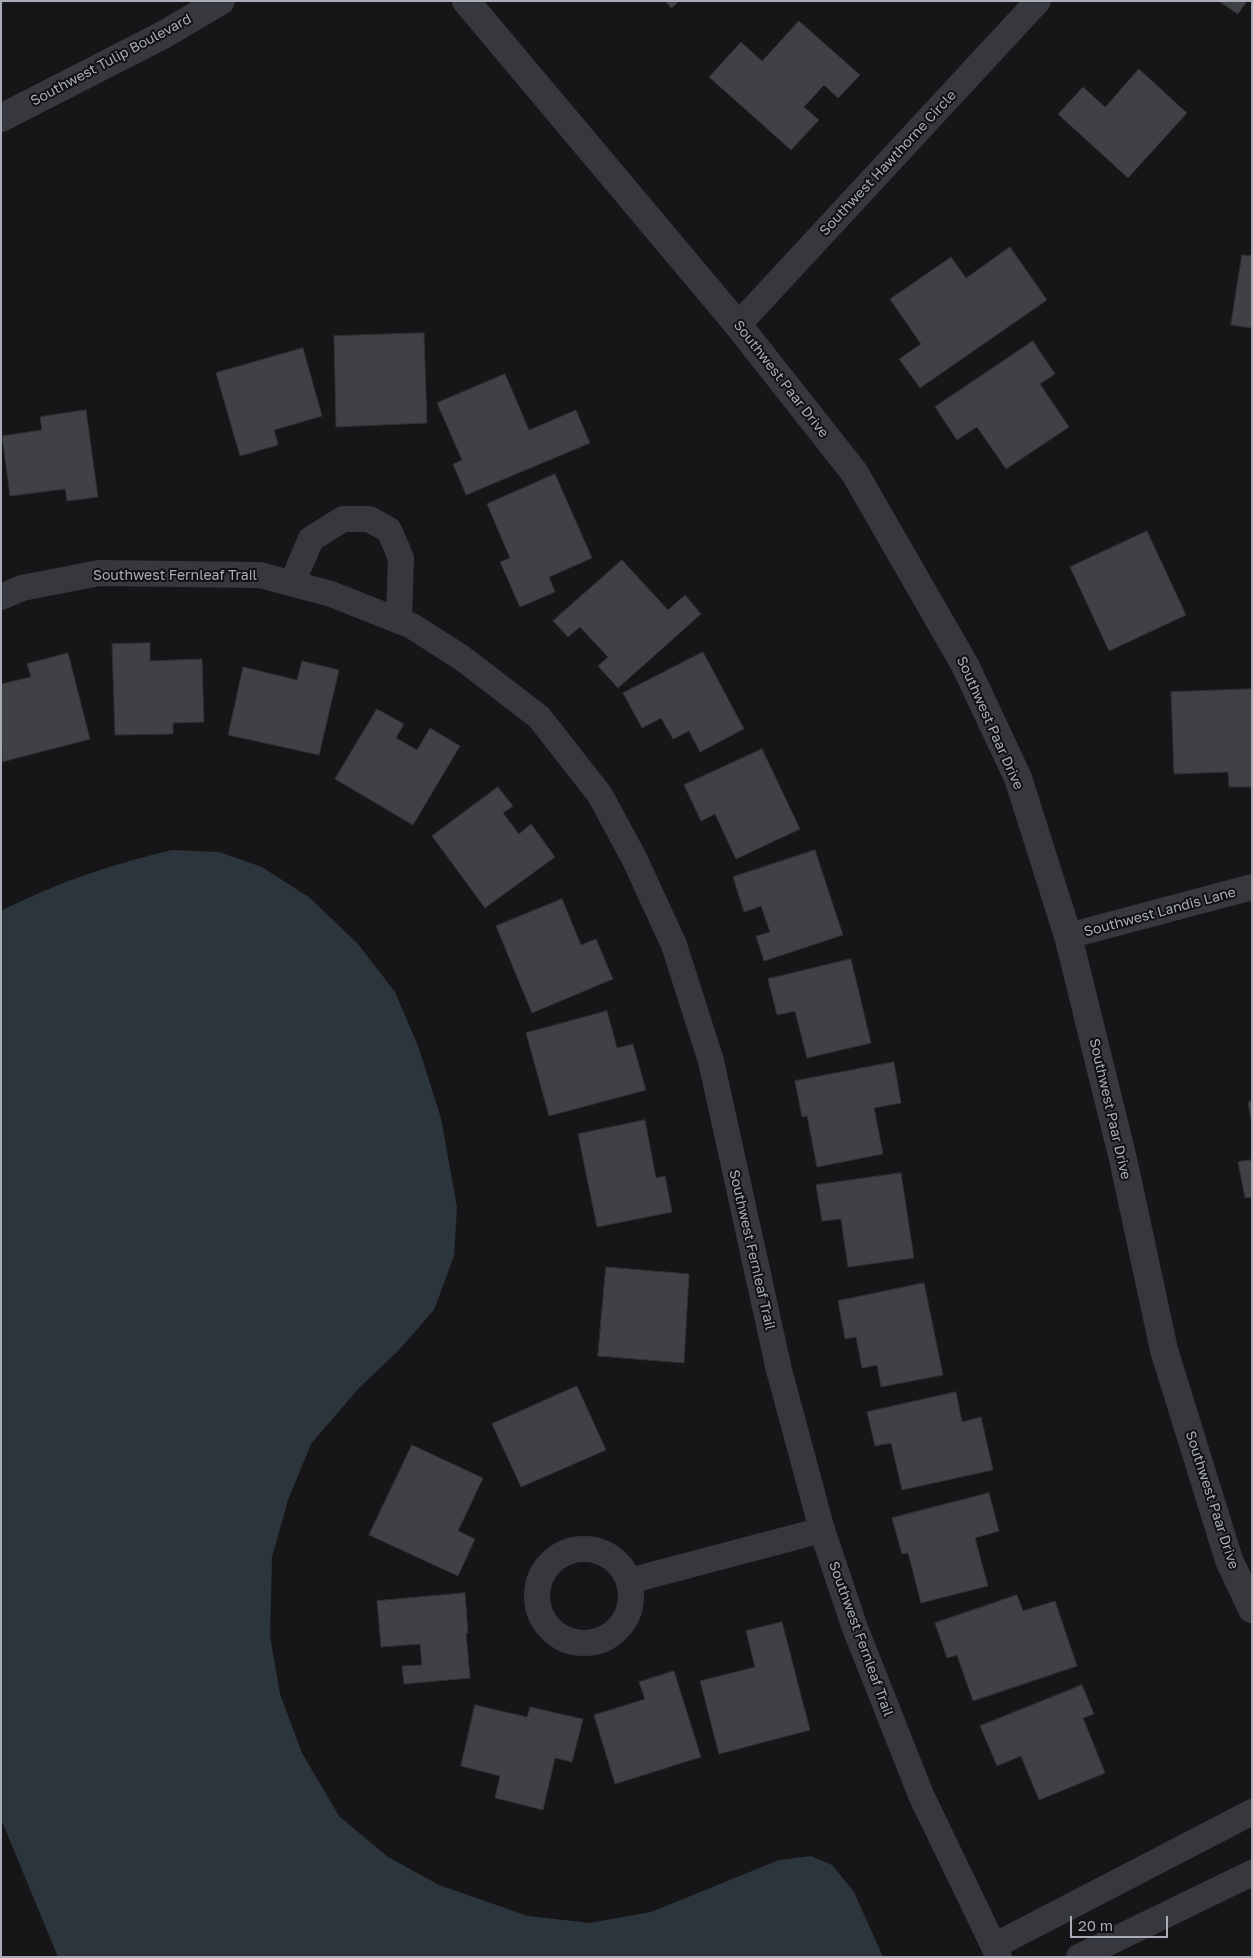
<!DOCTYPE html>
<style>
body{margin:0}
#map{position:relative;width:1253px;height:1958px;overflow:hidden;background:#161618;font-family:"Golos Text",sans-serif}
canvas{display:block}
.frame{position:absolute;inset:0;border:2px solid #a8adb8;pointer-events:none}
.scale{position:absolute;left:1070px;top:1916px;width:98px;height:22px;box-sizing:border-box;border:2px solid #a8adb8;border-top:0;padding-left:6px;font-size:15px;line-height:18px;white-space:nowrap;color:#a8adb8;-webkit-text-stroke:4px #111113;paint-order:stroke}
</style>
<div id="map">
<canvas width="1253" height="1958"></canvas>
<div class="frame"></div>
<div class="scale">20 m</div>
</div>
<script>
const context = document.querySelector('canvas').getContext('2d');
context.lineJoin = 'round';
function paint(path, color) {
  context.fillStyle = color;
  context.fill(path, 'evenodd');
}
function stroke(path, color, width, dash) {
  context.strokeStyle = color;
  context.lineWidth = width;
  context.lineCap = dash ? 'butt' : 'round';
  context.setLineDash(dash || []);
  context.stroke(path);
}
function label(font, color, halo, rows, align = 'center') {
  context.font = font + ' "Golos Text",sans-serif';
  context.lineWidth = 4;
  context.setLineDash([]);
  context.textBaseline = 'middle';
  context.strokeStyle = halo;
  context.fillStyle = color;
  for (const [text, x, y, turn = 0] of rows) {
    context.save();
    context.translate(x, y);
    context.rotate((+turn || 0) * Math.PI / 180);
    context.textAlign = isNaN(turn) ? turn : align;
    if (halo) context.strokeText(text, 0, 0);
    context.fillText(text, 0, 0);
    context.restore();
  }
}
paint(new Path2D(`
 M172,850L219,852L262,867L310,898L358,944L395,992L418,1046L441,1118L457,1207L454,1256L434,1310L399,1350L358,1389L311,1444L288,1500L272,1557L270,1636L280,1694L302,1753L339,1816L388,1857L439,1885L528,1916L590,1923L651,1912L779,1860L811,1856L832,1865L854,1892L883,1957H58L1,1819V911C55,883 113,864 172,850Z`), '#2c353c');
const building = new Path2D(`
 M665,1H679L672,8Z
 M1219,1H1247L1238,14Z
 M799,21L860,75L838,98L824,85L804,107L819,120L791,150L709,77L741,42L762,61Z
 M1139,69L1187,113L1128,178L1058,114L1083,87L1105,107Z
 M1010,247L1047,300L920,388L899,359L921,344L890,299L951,257L966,278Z
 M1242,255L1252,256V328L1231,325Z
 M424,333L427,423L336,427L334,336Z
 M1033,341L1055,374L1040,384L1069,427L1006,469L977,427L957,440L935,407Z
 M303,348L322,416L274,430L278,445L240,456L216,373Z
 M505,374L529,430L576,410L590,443L466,495L453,464L462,460L437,403Z
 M86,410L98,497L67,501L65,489L10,496L2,436L42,430L40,417Z
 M555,474L592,558L549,577L555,592L520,607L500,562L510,558L487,504Z
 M1147,531L1186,615L1109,651L1070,567Z
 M622,560L668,610L685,595L701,614L618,688L598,666L608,657L580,627L568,637L553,621Z
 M150,643V661L202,659L204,722L173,723V734L115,735L112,644Z
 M703,652L744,729L700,752L689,731L673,739L661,718L642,728L623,693Z
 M68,653L90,739L2,762L1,684L31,677L27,664Z
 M302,661L339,670L319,755L228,735L243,667L297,680Z
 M1252,689V787H1229L1228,772L1174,774L1171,692Z
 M377,709L404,724L396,738L417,750L430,728L460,746L413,825L335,779Z
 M762,749L800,829L736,859L715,814L701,821L684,785Z
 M498,787L513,806L503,813L519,834L531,824L555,857L485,908L432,836Z
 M815,850L843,935L764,961L756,936L770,932L761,906L744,912L733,877Z
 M562,899L581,945L596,939L613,979L532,1013L496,926Z
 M851,959L871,1043L807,1058L795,1011L777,1015L768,979Z
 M607,1011L617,1048L633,1044L646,1090L549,1116L526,1033Z
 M894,1062L901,1103L874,1108L883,1154L817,1167L807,1116L802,1117L795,1081Z
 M1252,1101V1125L1248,1102Z
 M645,1120L656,1178L665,1176L672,1212L597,1227L578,1134Z
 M1252,1160V1197L1245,1198L1238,1162Z
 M901,1173L914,1258L848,1267L841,1219L822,1221L816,1185Z
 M606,1267L689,1274L684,1363L598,1356Z
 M924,1283L943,1375L881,1387L877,1365L862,1368L856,1337L845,1339L838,1301Z
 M577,1386L606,1450L521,1487L492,1424Z
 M956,1392L962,1422L981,1417L993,1470L902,1490L891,1443L875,1446L867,1412Z
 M412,1445L483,1478L458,1531L475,1539L458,1576L369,1535Z
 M989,1493L999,1531L975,1538L988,1586L921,1603L908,1553L902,1554L892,1518Z
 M465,1593L468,1633H466L470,1678L404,1684L402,1666L422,1665L420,1644L381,1647L377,1601Z
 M1017,1595L1023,1611L1055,1601L1077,1666L973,1701L957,1655L947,1658L935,1623Z
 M782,1622L810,1730L719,1754L700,1681L755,1667L746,1631Z
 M674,1671L701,1757L615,1784L594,1715L645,1699L639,1682Z
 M1082,1685L1094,1714L1083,1718L1105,1773L1039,1800L1021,1756L997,1766L980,1726Z
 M475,1705L527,1717L530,1707L583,1719L572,1762L555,1758L543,1810L495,1798L500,1776L461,1766Z`);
paint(building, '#404145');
stroke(building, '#303034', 1);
stroke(new Path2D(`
 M738,325L1038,1
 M292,583L311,539L343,519H369L389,530L401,558L399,621
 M1,597L22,588L99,573L260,575L331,594L412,626L462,658L539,717L600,795L635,860L674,945L711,1061L779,1370L822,1530L855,1628L921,1795L999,1957
 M1068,936L1252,887
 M537 1596a47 47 0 1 1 94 0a47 47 0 1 1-94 0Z
 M629,1581L822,1530
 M994,1946L1252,1812
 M1079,1957L1252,1873`), '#37383d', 26);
stroke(new Path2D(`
 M466,1L738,325L854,472L965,665L1018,778L1068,936L1123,1159L1164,1350L1229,1560L1252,1609
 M1,118L163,35L221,1`), '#37383d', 28);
label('14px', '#a8adb8', '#111113', [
 ["Southwest Tulip Boulevard",111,60,-28],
 ["Southwest Hawthorne Circle",888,163,-47],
 ["Southwest Paar Drive",781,379,52],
 ["Southwest Fernleaf Trail",175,576],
 ["Southwest Paar Drive",990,723,66],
 ["Southwest Landis Lane",1160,912,-15],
 ["Southwest Paar Drive",1110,1109,77],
 ["Southwest Fernleaf Trail",752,1250,77],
 ["Southwest Paar Drive",1212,1500,72],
 ["Southwest Fernleaf Trail",861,1639,70]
]);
</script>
